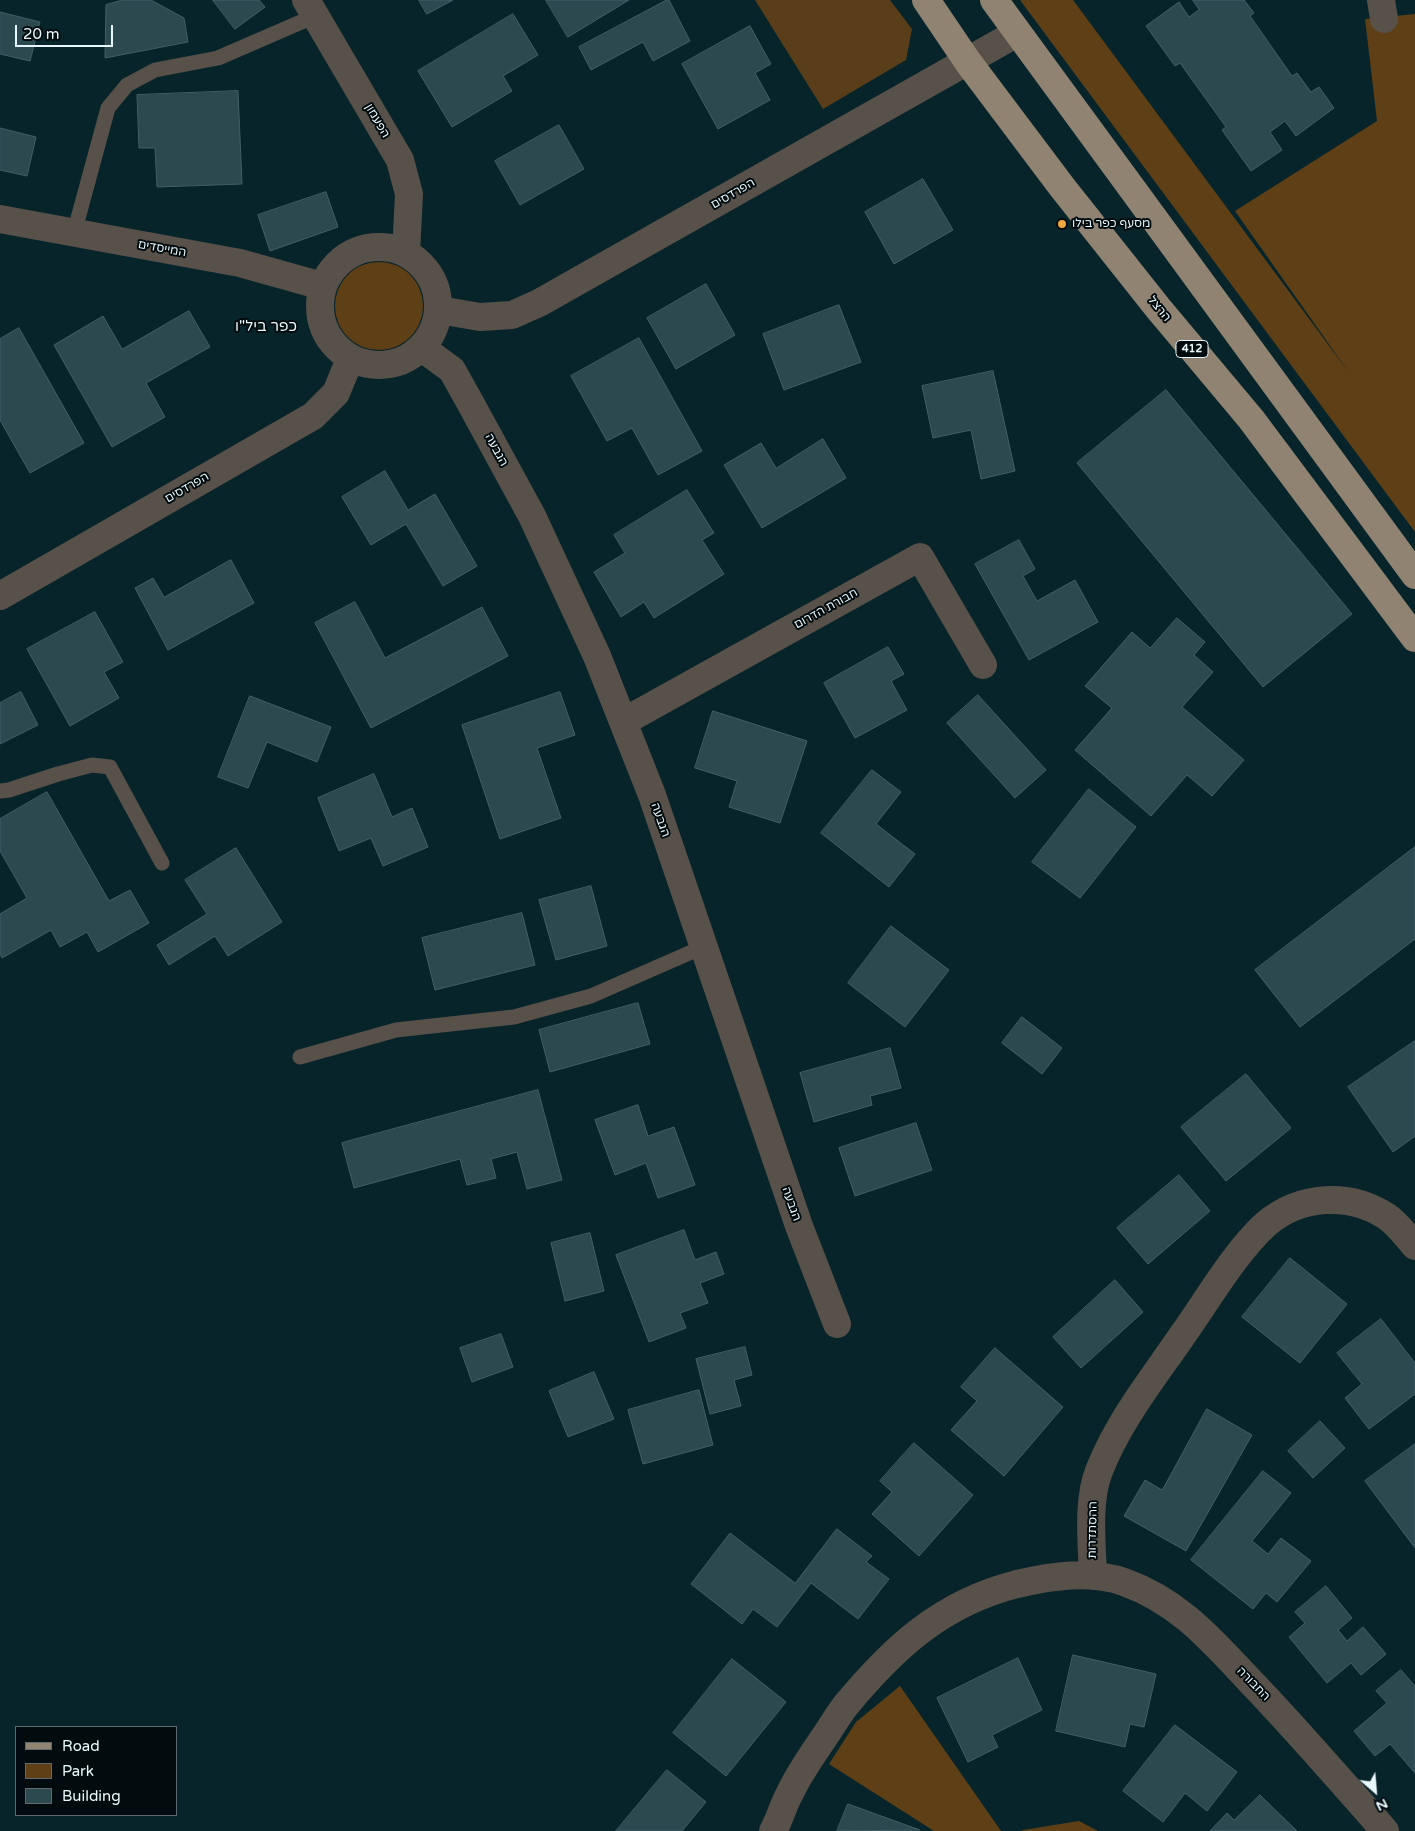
<!DOCTYPE html>
<meta charset="utf-8">
<style>
body{margin:0}
#map{position:relative;width:1415px;height:1831px;overflow:hidden;background:#07242a;font-family:"Varela Round",sans-serif}
canvas{display:block}
.legend{position:absolute;left:15px;top:1726px;width:162px;height:90px;box-sizing:border-box;background:#020b0e;border:1px solid #5e6a6d;margin:0;padding:6px 9px;list-style:none;font-size:15px;color:#e8f8fc}
.legend li{display:flex;align-items:center;gap:10px;height:25px}
.legend b{width:25px;border:1px solid #5e6a6d}
.north{position:absolute;left:1350px;top:1766px;width:50px;height:50px;-webkit-text-stroke:4px #020b0e;paint-order:stroke;rotate:153deg;font-size:14px;font-weight:700;line-height:20px;text-align:center;color:#e8f8fc}
.north::after{content:'';display:block;margin:auto;width:18px;height:22px;background:#e8f8fc;clip-path:polygon(50% 0,100% 100%,50% 72%,0 100%)}
.scale{position:absolute;left:15px;top:25px;width:98px;height:22px;box-sizing:border-box;border:2px solid #e8f8fc;border-top:0;padding-left:6px;font-size:15px;line-height:18px;white-space:nowrap;color:#e8f8fc;-webkit-text-stroke:4px #020b0e;paint-order:stroke}
</style>
<div id="map">
<canvas width="1415" height="1831"></canvas>
<ul class="legend">
<li><b style="height:6px;background:#918372"></b>Road</li>
<li><b style="height:14px;background:#5f4016"></b>Park</li>
<li><b style="height:14px;background:#2d4950"></b>Building</li>
</ul>
<div class="north">N</div>
<div class="scale">20 m</div>
</div>
<script>
const context = document.querySelector('canvas').getContext('2d');
context.lineJoin = 'round';
function paint(path, color) {
  context.fillStyle = color;
  context.fill(path, 'evenodd');
}
function stroke(path, color, width, dash) {
  context.strokeStyle = color;
  context.lineWidth = width;
  context.lineCap = dash ? 'butt' : 'round';
  context.setLineDash(dash || []);
  context.stroke(path);
}
function label(font, color, halo, rows, align = 'center') {
  context.font = font + ' "Varela Round","Noto Sans Hebrew",sans-serif';
  context.lineWidth = 4;
  context.setLineDash([]);
  context.textBaseline = 'middle';
  context.strokeStyle = halo;
  context.fillStyle = color;
  for (const [text, x, y, turn = 0] of rows) {
    context.save();
    context.translate(x, y);
    context.rotate((+turn || 0) * Math.PI / 180);
    context.textAlign = isNaN(turn) ? turn : align;
    if (halo) context.strokeText(text, 0, 0);
    context.fillText(text, 0, 0);
    context.restore();
  }
}
paint(new Path2D(`
 M1020,0H1073L1350,374L1235,211L1377,121L1365,19L1415,14V532Z
 M335 306a44 44 0 1 1 88 0a44 44 0 1 1-88 0Z
 M900,1686L1001,1831H934L829,1764L856,1722Z
 M1079,1821L1098,1831H1021L1023,1830Z`), '#5f4016');
paint(new Path2D(`
 M755,0H890L912,29L906,60L823,109Z`), '#5a3e19');
const building = new Path2D(`
 M123,0H151L184,18L188,42L105,58L106,5Z
 M213,0H259L265,7L235,29Z
 M419,0H453L427,14Z
 M546,0H629L568,37Z
 M667,0H669L690,41L653,61L643,42L591,70L579,47Z
 M1193,0H1244L1254,13L1250,16L1292,76L1297,73L1311,92L1319,87L1334,108L1296,136L1285,121L1270,132L1282,150L1251,171L1222,130L1226,127L1180,63L1175,66L1146,26L1179,2L1189,17L1199,10Z
 M0,12L40,22L30,61L0,54Z
 M513,14L538,55L503,76L512,91L452,127L418,71Z
 M750,26L771,64L755,73L770,100L718,129L682,64Z
 M238,91L242,184L157,187L155,148H139L137,95Z
 M559,125L584,169L520,205L495,161Z
 M0,128L36,137L27,176L0,170Z
 M923,179L953,230L894,264L865,212Z
 M326,192L338,227L270,251L258,215Z
 M706,284L735,335L676,369L647,318Z
 M839,305L861,362L784,390L763,334Z
 M189,311L210,347L146,383L165,417L112,447L54,345L103,316L122,349Z
 M19,328L84,443L30,473L0,420V339Z
 M639,338L702,451L658,475L632,428L607,441L571,376Z
 M993,371L1015,471L981,479L971,430L933,438L922,386Z
 M1166,390L1352,614L1263,687L1077,463Z
 M823,439L846,478L762,528L724,465L761,443L776,468Z
 M385,471L408,510L435,494L477,566L443,586L406,524L371,545L342,497Z
 M687,490L714,533L702,540L724,574L654,618L644,602L621,617L594,572L625,553L614,535Z
 M1019,540L1035,569L1023,576L1037,601L1075,580L1098,622L1029,660L975,564Z
 M231,560L254,603L168,650L135,588L153,578L164,597Z
 M355,602L385,658L482,607L508,656L371,728L315,623Z
 M95,612L123,662L104,672L119,698L70,726L27,649Z
 M1177,618L1205,642L1194,655L1213,672L1182,707L1244,760L1212,796L1187,775L1151,816L1075,750L1112,708L1085,686L1132,632L1150,648Z
 M888,647L904,674L891,681L907,710L855,738L824,683Z
 M21,692L38,725L0,744V703Z
 M560,692L575,735L537,748L561,818L500,839L462,725Z
 M978,695L1046,770L1015,798L947,723Z
 M250,696L331,727L317,762L267,742L248,788L218,777Z
 M713,711L807,741L780,823L729,807L737,781L695,768Z
 M872,770L901,792L876,824L915,854L889,887L821,833Z
 M374,774L392,817L412,808L428,847L383,866L371,838L339,851L318,798Z
 M1089,789L1136,827L1080,898L1032,862Z
 M47,792L109,901L130,890L149,923L98,952L87,932L60,947L51,930L2,958L0,954V914L27,898L0,851V819Z
 M1415,847V939L1300,1027L1255,970Z
 M236,848L282,922L228,956L215,936L169,965L157,945L207,914L185,880Z
 M591,886L607,946L556,960L539,900Z
 M522,913L535,965L435,990L422,938Z
 M891,926L949,970L905,1027L848,983Z
 M638,1003L650,1044L550,1072L539,1030Z
 M1022,1017L1062,1048L1042,1074L1002,1043Z
 M1415,1041V1136L1393,1152L1348,1087Z
 M890,1048L901,1088L870,1096L872,1105L814,1122L800,1073Z
 M1246,1074L1291,1128L1226,1181L1181,1127Z
 M538,1090L562,1180L527,1189L517,1152L491,1159L496,1178L467,1185L460,1159L354,1188L342,1143Z
 M638,1105L648,1136L674,1127L695,1185L658,1198L646,1163L615,1175L595,1120Z
 M916,1123L932,1170L855,1196L839,1148Z
 M1179,1175L1210,1211L1148,1264L1117,1228Z
 M684,1230L695,1260L716,1252L724,1274L700,1283L708,1303L680,1313L686,1328L649,1342L616,1255Z
 M590,1233L604,1291L565,1301L551,1243Z
 M1290,1258L1347,1304L1300,1363L1242,1317Z
 M1115,1280L1143,1312L1081,1368L1053,1337Z
 M1381,1319L1415,1363V1394L1369,1429L1345,1398L1362,1384L1337,1353Z
 M501,1334L513,1367L472,1382L460,1348Z
 M745,1347L752,1375L734,1380L741,1406L710,1414L696,1359Z
 M995,1348L1063,1407L1004,1476L951,1430L977,1401L961,1387Z
 M594,1372L614,1419L568,1437L549,1391Z
 M699,1390L713,1445L643,1464L628,1410Z
 M1207,1409L1252,1435L1186,1551L1124,1516L1145,1480L1162,1490Z
 M1320,1421L1345,1448L1313,1478L1288,1451Z
 M914,1443L973,1495L919,1556L872,1514L892,1492L880,1481Z
 M1415,1444V1548L1365,1481Z
 M1263,1471L1291,1493L1252,1541L1268,1554L1281,1538L1311,1561L1277,1602L1266,1593L1253,1609L1191,1560Z
 M837,1529L872,1556L866,1562L889,1579L858,1619L811,1583L777,1627L753,1609L742,1624L691,1584L730,1533L795,1583Z
 M1326,1586L1352,1618L1338,1630L1347,1641L1363,1627L1386,1654L1361,1675L1351,1663L1327,1683L1289,1637L1305,1623L1295,1612Z
 M1073,1655L1156,1674L1144,1727L1130,1724L1125,1747L1056,1731Z
 M1018,1658L1042,1710L992,1735L998,1747L968,1762L937,1698Z
 M732,1659L786,1702L726,1776L673,1733Z
 M1401,1670L1415,1686V1773L1390,1744L1375,1756L1354,1731L1387,1703L1376,1691Z
 M1175,1725L1237,1772L1207,1811L1185,1793L1163,1822L1123,1791Z
 M667,1770L706,1802L682,1831H616Z
 M1260,1795L1297,1831H1210L1227,1813L1234,1820Z
 M848,1804L920,1830L837,1831Z`);
paint(building, '#2d4950');
stroke(building, '#425f66', 1);
stroke(new Path2D(`
 M74,233L108,108L127,85L155,70L218,58L315,16
 M0,791L9,790L58,774L92,765L110,767L162,863
 M300,1057L396,1030L514,1017L591,996L703,947`), '#585149', 15);
stroke(new Path2D(`
 M306,0L400,160L409,194L406,253
 M1381,0L1384,19
 M0,219L240,263L322,286
 M320 306a59 59 0 1 1 118 0a59 59 0 1 1-118 0Z
 M439,310L480,317L512,315L539,303L1017,33
 M422,348L452,370L472,406L532,516L597,656L652,795L799,1226L837,1324
 M0,596L313,416L336,393L350,359
 M623,722L920,557L983,665
 M1093,1576C1092,1544 1087,1501 1099,1471C1119,1420 1154,1377 1184,1333C1208,1299 1236,1251 1266,1224C1300,1195 1349,1192 1386,1216C1397,1223 1406,1236 1415,1246
 M773,1831C780,1819 783,1805 790,1793C799,1773 813,1754 825,1736C832,1726 838,1715 846,1705C894,1647 942,1603 1017,1584C1052,1576 1090,1570 1124,1582C1180,1602 1212,1641 1251,1682C1297,1730 1341,1781 1385,1831`), '#585149', 28);
stroke(new Path2D(`
 M926,0L968,62L1062,187L1158,308L1251,419L1415,638
 M994,0L1415,575`), '#918372', 28);
for (const [x, y, r, color] of [
 [1062,224,5,"#f0a63f"]
]) {
  const dot = new Path2D();
  dot.arc(x, y, r, 0, 2 * Math.PI);
  context.fillStyle = color;
  context.fill(dot);
  stroke(dot, '#020b0e', 2);
}
for (const [x, y, w] of [
 [1192,349,32]
]) {
  const box = new Path2D();
  box.roundRect(x - w / 2, y - 8.5, w, 17, 4);
  context.fillStyle = '#020b0e';
  context.fill(box);
  stroke(box, '#e8f8fc', 1);
}
label('bold 11px', '#e8f8fc', null, [
 ["412",1192,349]
]);
label('12px', '#e8f8fc', '#020b0e', [
 ["הפעמון",377,121,60],
 ["הפרדסים",733,194,-30],
 ["המייסדים",162,249,10],
 ["הרצל",1159,309,51],
 ["הגבעה",496,450,62],
 ["הפרדסים",187,488,-30],
 ["חבורת הדרום",826,609,-29],
 ["הגבעה",660,820,71],
 ["הגבעה",791,1204,71],
 ["ההסתדרות",1093,1530,-89],
 ["החבורה",1253,1684,46]
]);
label('12px', '#e8f8fc', '#020b0e', [
 ["מסעף כפר בילו",1072,224]
], 'left');
label('15px', '#e8f8fc', '#020b0e', [
 ["כפר ביל\"ו",266,327]
]);
</script>
